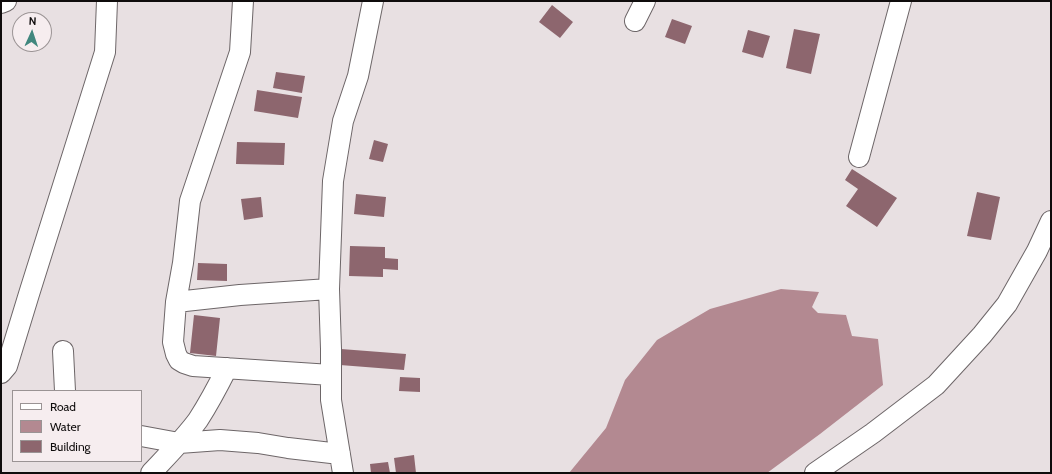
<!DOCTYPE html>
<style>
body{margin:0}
#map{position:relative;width:1052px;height:474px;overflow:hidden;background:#e8e0e2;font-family:Cabin,sans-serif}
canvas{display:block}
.frame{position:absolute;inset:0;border:2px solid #0f0c0c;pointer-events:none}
.legend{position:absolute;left:12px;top:390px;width:130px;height:72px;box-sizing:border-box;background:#f6edef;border:1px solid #9a9394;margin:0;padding:5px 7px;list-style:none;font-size:12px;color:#0f0c0c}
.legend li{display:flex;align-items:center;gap:8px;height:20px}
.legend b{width:20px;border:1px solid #9a9394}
.north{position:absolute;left:12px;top:12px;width:40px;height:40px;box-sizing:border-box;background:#f6edef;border:1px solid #9a9394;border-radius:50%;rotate:3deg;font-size:11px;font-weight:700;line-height:16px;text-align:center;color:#0f0c0c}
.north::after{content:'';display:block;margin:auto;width:14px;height:18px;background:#41877e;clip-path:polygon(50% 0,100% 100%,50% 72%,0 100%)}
</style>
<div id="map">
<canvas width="1052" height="474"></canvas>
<div class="frame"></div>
<ul class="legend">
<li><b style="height:5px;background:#fff"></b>Road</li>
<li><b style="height:11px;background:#b38991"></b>Water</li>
<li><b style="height:11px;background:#8d666e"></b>Building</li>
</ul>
<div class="north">N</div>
</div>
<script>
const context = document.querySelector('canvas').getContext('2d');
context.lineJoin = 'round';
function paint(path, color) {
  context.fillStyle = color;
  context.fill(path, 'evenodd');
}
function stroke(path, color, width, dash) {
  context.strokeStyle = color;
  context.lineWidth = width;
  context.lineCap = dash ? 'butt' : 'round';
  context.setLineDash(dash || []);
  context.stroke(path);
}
paint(new Path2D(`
 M781,289L819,292L812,307L818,313L846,315L852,336L878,339L883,385L820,434L767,473H569L606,428L625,380L657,340L710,309Z`), '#b38991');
paint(new Path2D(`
 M552,5L573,22L560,38L539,22Z
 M672,19L692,26L685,44L665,37Z
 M794,29L820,34L811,74L786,68Z
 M748,30L770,36L763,58L742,52Z
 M276,72L305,76L302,93L273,88Z
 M257,90L302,97L298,118L254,111Z
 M374,140L388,144L383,162L369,159Z
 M237,142L285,143L284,165L236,164Z
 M852,169L897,198L877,227L846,206L858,189L845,180Z
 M977,192L1000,197L991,240L967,236Z
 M356,194L386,197L384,217L354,214Z
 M261,197L263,217L244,220L241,199Z
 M350,246L385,247V258L398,259V270L383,269V277L349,276Z
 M198,263L227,264V281L197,280Z
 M194,315L220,318L216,356L190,353Z
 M341,349L406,354L404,370L340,365Z
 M400,377L420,378V392L399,391Z
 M414,455L416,473H396L394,458Z
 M388,462L390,473H371L370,464Z`), '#8d666e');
const minor = new Path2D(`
 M243,1L240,52L190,201L183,263L176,302L173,342L176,354L179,360L184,363L193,366L331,375
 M1,3L6,1
 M635,21L645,1
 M859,157L901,1
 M176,302L240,295L329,289
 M63,351L65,391
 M1,373L7,366L29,294L105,52L107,1
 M141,436L179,443L220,440L258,443L288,448L340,454
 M151,473C167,456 184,439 198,420C209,403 218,386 227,368
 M343,473L331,400V349L329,289L333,181L343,121L358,76L373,1
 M815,473L873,433L936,385L982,335L1007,304L1037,251L1051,221`);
stroke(minor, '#6d6668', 22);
stroke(minor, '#fff', 20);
</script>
